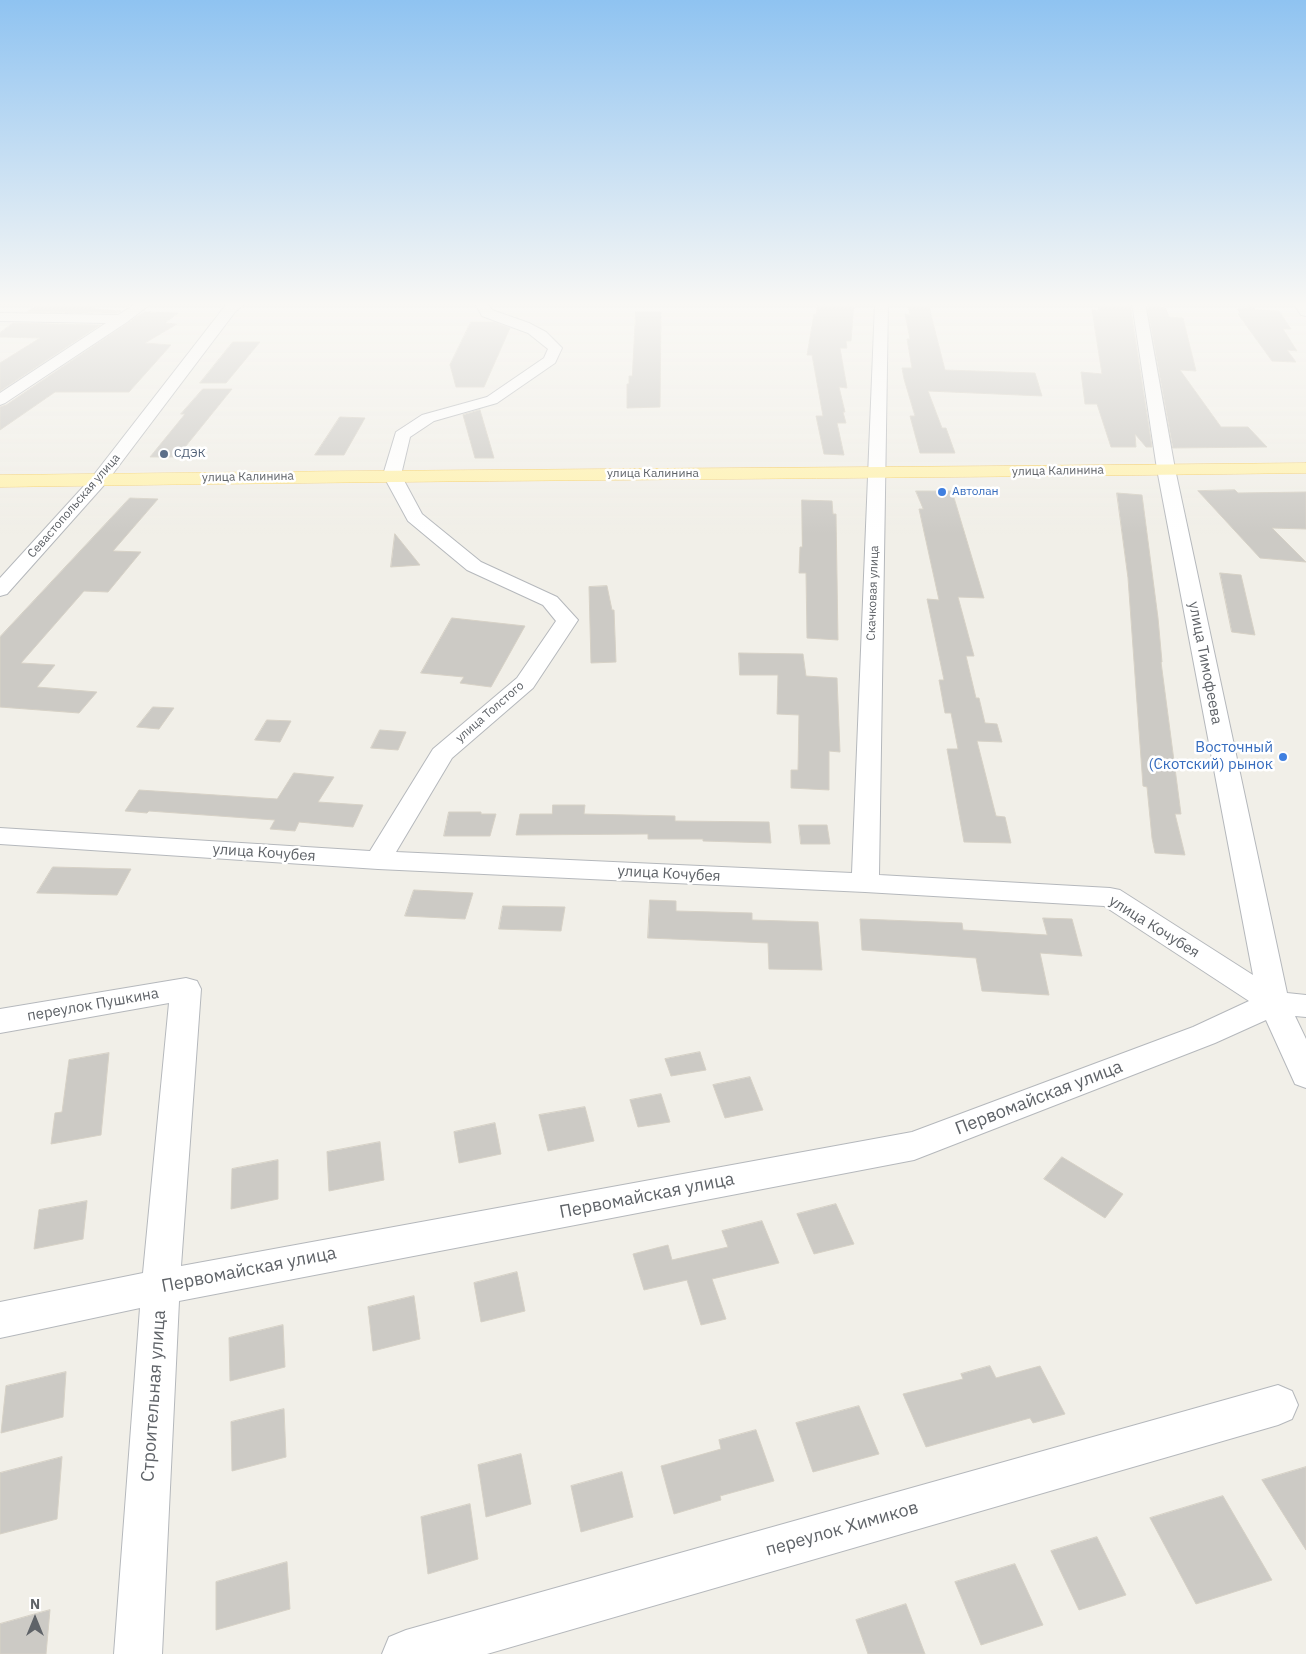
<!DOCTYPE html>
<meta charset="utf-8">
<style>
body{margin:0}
#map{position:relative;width:1306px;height:1654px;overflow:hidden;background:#f1efe8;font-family:"IBM Plex Sans",sans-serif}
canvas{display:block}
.north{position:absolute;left:10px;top:1594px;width:50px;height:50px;-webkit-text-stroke:4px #fff;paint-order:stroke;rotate:0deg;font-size:14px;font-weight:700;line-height:20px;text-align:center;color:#5f6368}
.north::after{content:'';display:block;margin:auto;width:18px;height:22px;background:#5f6368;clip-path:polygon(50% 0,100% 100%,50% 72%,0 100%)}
</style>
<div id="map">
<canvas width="1306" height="1654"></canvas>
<div class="north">N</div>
</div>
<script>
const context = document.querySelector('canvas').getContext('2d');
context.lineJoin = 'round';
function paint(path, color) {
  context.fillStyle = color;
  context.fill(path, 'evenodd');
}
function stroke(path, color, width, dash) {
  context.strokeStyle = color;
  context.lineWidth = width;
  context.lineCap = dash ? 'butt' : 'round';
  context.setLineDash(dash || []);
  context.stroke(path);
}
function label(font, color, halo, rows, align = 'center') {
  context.font = font + ' "IBM Plex Sans",sans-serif';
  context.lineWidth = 5;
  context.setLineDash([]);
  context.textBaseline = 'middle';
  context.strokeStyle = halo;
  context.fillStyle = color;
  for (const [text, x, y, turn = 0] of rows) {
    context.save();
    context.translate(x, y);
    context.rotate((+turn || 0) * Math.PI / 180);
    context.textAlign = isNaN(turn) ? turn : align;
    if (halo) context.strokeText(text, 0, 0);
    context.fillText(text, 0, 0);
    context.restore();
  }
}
const building = new Path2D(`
 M39,303H102L92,309L121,311L117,313L28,312Z
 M818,303H854L851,341H846L847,348H840L847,388L839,387L845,412H843L846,423H837L844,455L824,454L816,416H823L812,355H807L814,314H816Z
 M908,303H928L945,370L1035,373L1042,396L928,391L942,428H946L955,453H920L910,416H915L904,379L902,368H912L907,339H910L905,314L910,315Z
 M1098,303L1130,304L1152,447H1146L1135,434L1136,447H1111L1097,404H1085L1081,372L1102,374L1092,310L1099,311Z
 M1251,304L1255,310L1279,311L1291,329H1283L1297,351L1287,350L1296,362L1272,361L1238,314L1240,313L1238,309H1245Z
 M1147,306L1165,307L1169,317L1183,318L1196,371L1180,370L1221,427H1248L1267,447L1173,448Z
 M144,312L178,313L165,323L177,324L145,343L171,345L129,392H55L0,430V407L6,405Z
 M636,312H661L660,407L627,408V384H629V376H632Z
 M471,322H494L510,328L484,387H456L450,365Z
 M13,323L100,325L0,391V363L40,338L0,337V333Z
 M233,342H260L226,383H200Z
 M203,389H232L177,457H150L185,414H181Z
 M480,410L494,458H475L463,415Z
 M340,417L365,418L344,455H315Z
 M1235,490L1238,493L1306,492V529L1272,528L1306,562L1260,558L1198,491Z
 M916,491H952L984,598L958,597L974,656H966L976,698H979L985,723L997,724L1002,742L977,741L996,816L1005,817L1011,843L964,842L947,749H958L951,713H945L939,680H944L927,599L939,600L919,509H923Z
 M1117,493L1142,495L1158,618L1162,662H1161L1181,814H1175L1185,855L1155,853L1152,838L1147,787L1143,786L1128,578Z
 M130,498L158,499L113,551L141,552L108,592L84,591L21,663L55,665L37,687L97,692L79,713L0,707V637Z
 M802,500L832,501L833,514H836L838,640L807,638L806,573H799L800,547H802Z
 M395,534L420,565L391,567Z
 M1220,573L1241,575L1255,635L1232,632Z
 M607,586L612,610H614L616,662L591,663L589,587Z
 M452,618L525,626L491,687L460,683L464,677L421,673Z
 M739,653L803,654L806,676L837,678L840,752L829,751V790L791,788V770H798L799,715L777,714L778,675H740Z
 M153,707L174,708L159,729L137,727Z
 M267,720L291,721L280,742L255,740Z
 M380,730L406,732L398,750L371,748Z
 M294,773L334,777L318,802L363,805L353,827L299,822L295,831L270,829L275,820L149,811L147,813L125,811L139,790L277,799Z
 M553,805H585L584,814L675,816V821L769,822L771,843L703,841V839H648V834L516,835L520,814H552Z
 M449,812H481V814H496L490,836H444Z
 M799,825H827L830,844H801Z
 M53,867L131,869L117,895L37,893Z
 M414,890L473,893L465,919L405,916Z
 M650,900L676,901V911L752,913V920L818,922L822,970L769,969L768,943L648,938Z
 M503,906L565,907L561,931L499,929Z
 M1043,918L1072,919L1082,956L1040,953L1049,995L982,991L976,958L862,950L860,919L962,923L963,930L1047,935Z
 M700,1052L706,1070L671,1076L665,1059Z
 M109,1053L101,1135L51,1144L55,1113L62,1112L69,1060Z
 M750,1077L763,1110L725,1118L713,1085Z
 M661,1094L670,1122L638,1127L630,1100Z
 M585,1107L594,1141L548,1151L539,1115Z
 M495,1123L501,1154L459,1163L454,1132Z
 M380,1142L384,1180L329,1191L327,1152Z
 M1062,1157L1123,1194L1105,1218L1044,1179Z
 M278,1160V1199L231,1209L232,1169Z
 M87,1201L83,1239L34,1249L39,1210Z
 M836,1204L854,1244L814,1254L797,1214Z
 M762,1221L779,1263L712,1279L726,1319L701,1325L687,1280L644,1290L633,1254L668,1245L672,1260L728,1247L722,1231Z
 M517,1272L525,1311L481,1322L474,1283Z
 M414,1296L420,1339L373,1351L368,1307Z
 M283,1325L285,1367L230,1381L229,1338Z
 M990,1366L996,1378L1040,1366L1065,1414L1033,1423L1030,1418L926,1447L903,1394L963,1379L961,1374Z
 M66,1372L63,1417L1,1433L6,1386Z
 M859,1406L879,1454L813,1472L796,1423Z
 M284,1409L286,1457L232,1471L231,1422Z
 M756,1430L774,1481L720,1496L721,1500L674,1514L661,1466L721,1449L719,1440Z
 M521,1454L531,1504L486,1517L478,1465Z
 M62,1457L57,1519L0,1534V1473Z
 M1306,1467V1550L1262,1480Z
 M622,1472L633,1517L581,1532L571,1486Z
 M1223,1496L1272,1580L1196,1604L1150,1518Z
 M470,1504L478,1559L428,1574L421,1517Z
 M1097,1537L1126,1595L1079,1610L1051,1551Z
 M287,1562L290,1609L216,1630V1582Z
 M1015,1564L1043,1625L981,1645L955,1582Z
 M906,1604L925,1654H868L856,1620Z
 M50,1610L46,1654H0V1624Z`);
paint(building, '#cccac5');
stroke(building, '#d6d1c6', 1);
const minor = new Path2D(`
 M137,303H152L127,322L5,403L0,405V393L106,323L0,321V313L118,315Z
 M230,303H245L235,312L105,484L7,594L0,596V578L93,476L225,306Z
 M475,303H487L492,310L529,323L546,332L562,348L555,363L497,403L434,421L410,437L401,475L422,514L481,562L557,597L578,620L533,688L452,758L396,852L852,873L875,303H888L879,875L1110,888L1120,890L1253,975L1157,469L1132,303H1145L1175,469L1287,993L1306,995V1017L1295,1016L1306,1039V1088L1295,1084L1266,1020L1215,1043L914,1160L179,1301L162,1654H114L140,1308L0,1338V1302L143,1273L169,1003L0,1033V1009L186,978L197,981L201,989L181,1266L912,1132L1193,1027L1249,1001L1104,906L865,892L378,869L0,844V828L370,851L433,749L517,678L556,621L543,605L467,570L408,521L383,475L396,432L422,415L487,397L544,358L548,349L528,333L482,316Z
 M1293,303H1306V316L1301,315Z
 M1278,1385L1292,1391L1298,1405L1292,1419L1278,1425L487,1654H382L389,1637L406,1630Z`);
const major = new Path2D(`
 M1306,463V473C871,479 435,480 0,487V475C435,469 871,468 1306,463Z`);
stroke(minor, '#b5b8bc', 2);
stroke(major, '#f2c960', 1);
paint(minor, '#fff');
paint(major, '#fff2af');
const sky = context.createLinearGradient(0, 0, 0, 534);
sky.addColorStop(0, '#8fc3f1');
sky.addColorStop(0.57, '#f9f8f5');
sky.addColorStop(1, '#f9f8f500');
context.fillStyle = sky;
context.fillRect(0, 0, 1306, 534);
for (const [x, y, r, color] of [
 [164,454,5,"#5c6f8a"],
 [942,492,5,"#3f7fe0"],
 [1283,757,5,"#3f7fe0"]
]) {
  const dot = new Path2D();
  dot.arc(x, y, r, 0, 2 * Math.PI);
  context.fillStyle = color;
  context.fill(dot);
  stroke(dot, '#fff', 2);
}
label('12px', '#4e5e75', '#fff', [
 ["СДЭК",174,454]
], 'left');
label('12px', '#5f6368', '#fff', [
 ["улица Калинина",1058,471,-1],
 ["улица Калинина",653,474],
 ["улица Калинина",248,477,-1],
 ["Севастопольская улица",74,506,-49],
 ["Скачковая улица",873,593,-88],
 ["улица Толстого",490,712,-41]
]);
label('12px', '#366cbe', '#fff', [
 ["Автолан",952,492]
], 'left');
label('15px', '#5f6368', '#fff', [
 ["улица Тимофеева",1205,663,79],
 ["улица Кочубея",264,853,4],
 ["улица Кочубея",669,874,3],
 ["улица Кочубея",1154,927,32],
 ["переулок Пушкина",93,1005,-10]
]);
label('15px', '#366cbe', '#fff', [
 ["Восточный",1273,748],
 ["(Скотский) рынок",1273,765]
], 'right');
label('18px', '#5f6368', '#fff', [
 ["Первомайская улица",1039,1098,-21],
 ["Первомайская улица",647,1196,-11],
 ["Первомайская улица",249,1270,-11],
 ["Строительная улица",154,1396,-86],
 ["переулок Химиков",842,1529,-16]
]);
</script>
